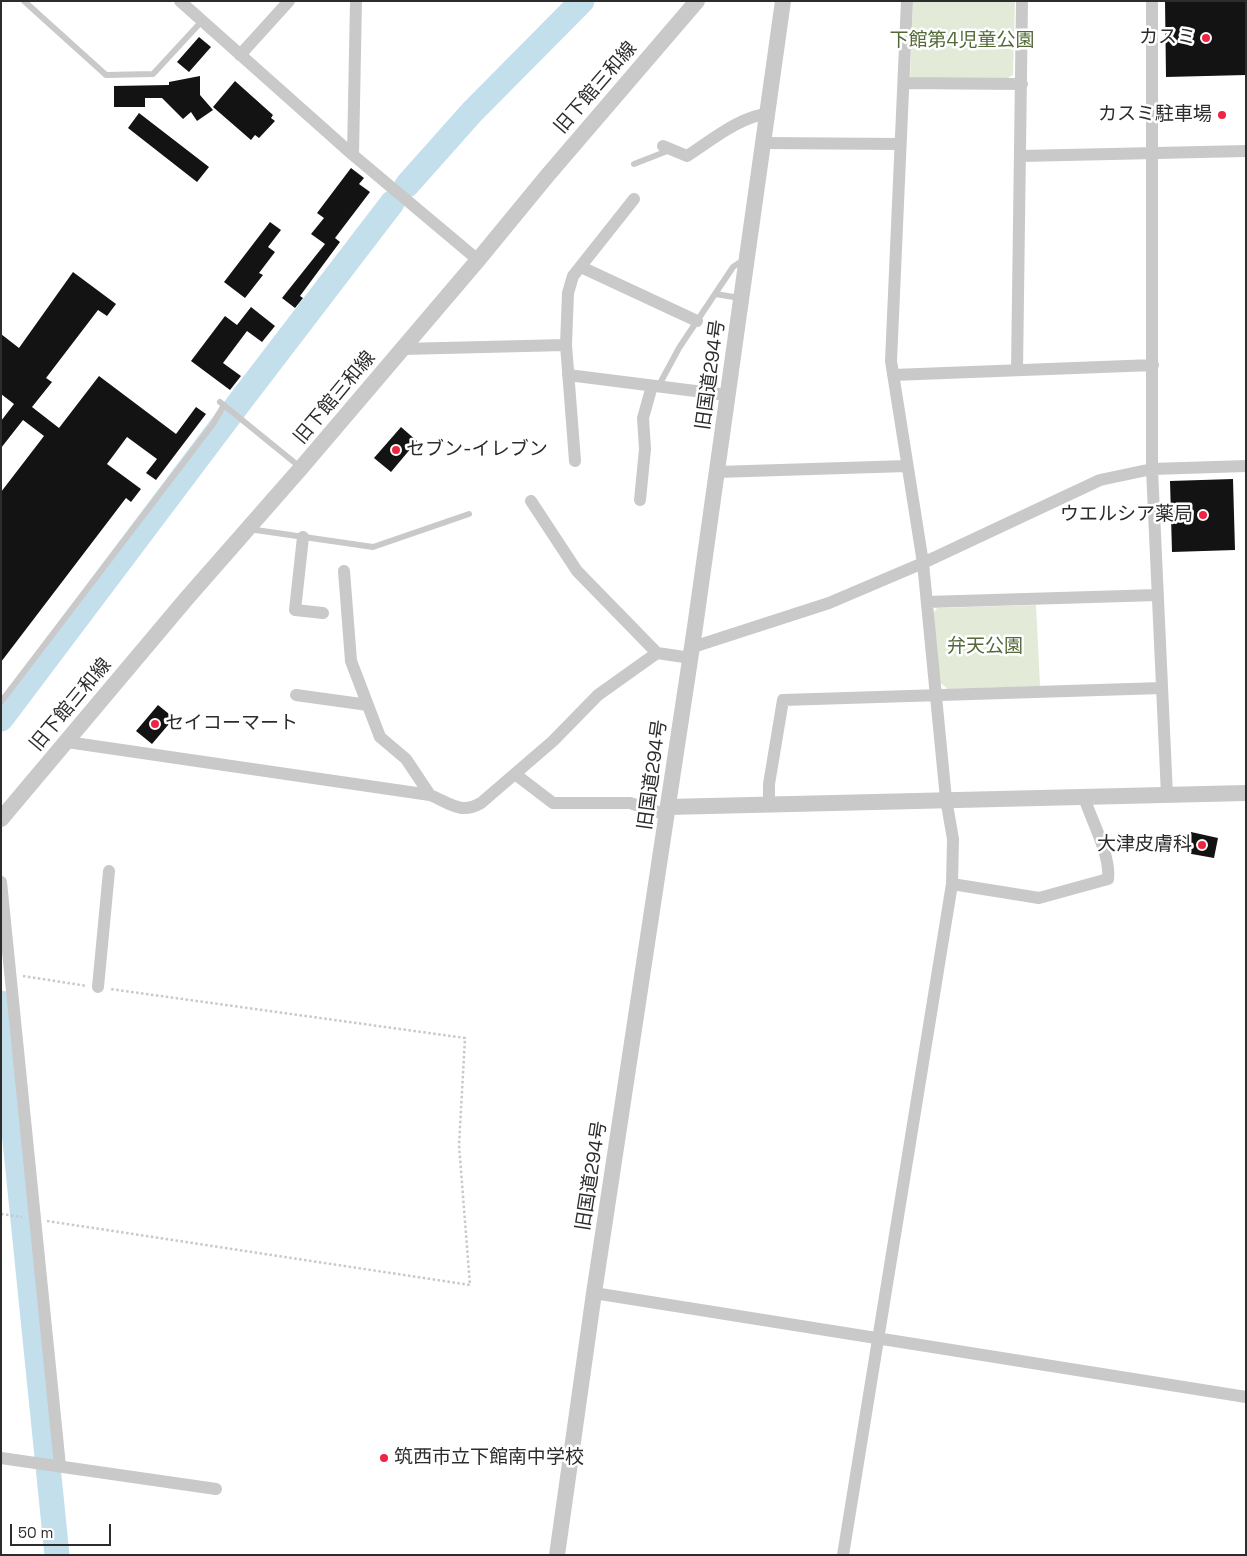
<!DOCTYPE html>
<meta charset="utf-8">
<style>
body{margin:0}
#map{position:relative;width:1247px;height:1556px;overflow:hidden;background:#fff;font-family:"Space Grotesk",sans-serif}
canvas{display:block}
.frame{position:absolute;inset:0;border:2px solid #2c2c2c;pointer-events:none}
.scale{position:absolute;left:10px;top:1524px;width:101px;height:22px;box-sizing:border-box;border:2px solid #2c2c2c;border-top:0;padding-left:6px;font-size:15px;line-height:18px;white-space:nowrap;color:#2c2c2c;-webkit-text-stroke:4px #fff;paint-order:stroke}
</style>
<div id="map">
<canvas width="1247" height="1556"></canvas>
<div class="frame"></div>
<div class="scale">50 m</div>
</div>
<script>
const context = document.querySelector('canvas').getContext('2d');
context.lineJoin = 'round';
function paint(path, color) {
  context.fillStyle = color;
  context.fill(path, 'evenodd');
}
function stroke(path, color, width, dash) {
  context.strokeStyle = color;
  context.lineWidth = width;
  context.lineCap = dash ? 'butt' : 'round';
  context.setLineDash(dash || []);
  context.stroke(path);
}
function label(font, color, halo, rows, align = 'center') {
  context.font = font + ' "Space Grotesk","Noto Sans JP",sans-serif';
  context.lineWidth = 5;
  context.setLineDash([]);
  context.textBaseline = 'middle';
  context.strokeStyle = halo;
  context.fillStyle = color;
  for (const [text, x, y, turn = 0] of rows) {
    context.save();
    context.translate(x, y);
    context.rotate((+turn || 0) * Math.PI / 180);
    context.textAlign = isNaN(turn) ? turn : align;
    if (halo) context.strokeText(text, 0, 0);
    context.fillText(text, 0, 0);
    context.restore();
  }
}
paint(new Path2D(`
 M913,1H1015L1013,75L1004,80L910,78Z
 M1036,605L1040,686L948,689L939,682L930,618L937,608Z`), '#e3ebd8');
stroke(new Path2D(`
 M407,185L472,112L582,1
 M1,719L242,399L392,203
 M1,1003L57,1555`), '#c3dfec', 25);
paint(new Path2D(`
 M1165,1H1246V75L1166,77Z
 M199,37L211,47L189,72L177,62Z
 M200,76V95L213,110L197,121L191,112L183,119L162,98H145V107H114V86L169,85V82Z
 M235,81L273,115L271,118L275,121L259,138L255,135L251,140L213,107Z
 M139,113L209,167L197,182L128,128Z
 M351,168L364,178L359,184L370,192L335,238L340,242L300,296L303,298L295,308L282,298L325,244L311,234L324,218L317,213Z
 M270,222L281,230L268,247L275,252L259,273L263,275L245,298L224,282Z
 M73,272L116,304L107,316L98,310L46,378L52,382L32,407L59,428L99,376L176,434L196,407L206,414L156,480L146,473L157,459L127,437L107,464L141,489L131,502L126,498L1,662V492L44,436L23,420L1,448V421L14,404L1,394V334L19,348Z
 M251,307L275,326L262,342L247,331L223,363L241,376L230,390L191,361L225,316L237,325Z
 M401,427L417,441L391,472L374,458Z
 M1233,479L1235,550L1172,552L1170,481Z
 M158,705L174,718L152,744L136,731Z
 M1191,832L1218,838L1214,858L1186,853Z`), '#131313');
stroke(new Path2D(`
 M23,976L87,986
 M1,1214L22,1217
 M47,1221L470,1285L459,1145L465,1038L110,989`), '#c9c9c9', 2.5, [2.5, 2.5]);
stroke(new Path2D(`
 M24,1L106,75L153,74L202,21
 M634,164L670,150
 M715,294L734,297
 M658,387L679,348L733,267L739,263
 M220,402L300,467
 M249,529L373,547L469,514
 M1,702L213,424L224,405`), '#c9c9c9', 6);
stroke(new Path2D(`
 M180,1L353,155L478,260
 M1152,1V469L1167,795
 M240,55L289,1
 M904,83L1022,84
 M765,143L900,144
 M663,146L687,156C709,142 742,115 768,114
 M353,155L356,1
 M1021,156L1246,151
 M581,267L697,321
 M566,345L568,293L573,276L634,199
 M402,349L566,345L575,461
 M1017,370L1022,1
 M568,375L727,395
 M893,375L1153,365
 M717,472L907,466
 M640,500L645,449L643,418L652,386
 M531,501L577,571L657,653
 M303,537L295,610L323,613
 M344,571L351,661L380,737L406,759L430,795
 M927,602L1158,595
 M693,647L829,603L923,563L1100,480L1152,469L1246,466
 M296,695L368,705
 M67,742L430,795C450,803 460,815 481,803L553,741L598,695L657,653L691,658
 M515,774L553,803H630L667,815
 M769,804V784L783,700L1162,688
 M1,882L60,1466
 M952,884L1039,898L1108,879C1111,855 1091,820 1084,797
 M98,987L109,871
 M594,1293L1246,1397
 M1,1458L216,1489
 M843,1555L952,884L953,839L946,799L923,563L891,361L907,1`), '#c9c9c9', 12);
stroke(new Path2D(`
 M668,807L1246,793
 M1,819L187,598L301,468L478,260L547,176L697,1
 M557,1555L594,1293L695,627L783,1`), '#c9c9c9', 16);
for (const [x, y, r, color] of [
 [1206,38,5,"#ed2443"],
 [1222,115,5,"#ed2443"],
 [396,450,5,"#ed2443"],
 [1203,515,5,"#ed2443"],
 [155,724,5,"#ed2443"],
 [1202,845,5,"#ed2443"],
 [384,1458,5,"#ed2443"]
]) {
  const dot = new Path2D();
  dot.arc(x, y, r, 0, 2 * Math.PI);
  context.fillStyle = color;
  context.fill(dot);
  stroke(dot, '#fff', 2);
}
label('19px', '#2c2c2c', '#fff', [
 ["カスミ",1196,38],
 ["カスミ駐車場",1212,115],
 ["セブン-イレブン",406,450,"left"],
 ["ウエルシア薬局",1193,515],
 ["セイコーマート",165,724,"left"],
 ["大津皮膚科",1192,845],
 ["筑西市立下館南中学校",394,1458,"left"]
], 'right');
label('19px', '#536938', '#fff', [
 ["下館第4児童公園",962,41],
 ["弁天公園",985,647]
]);
label('19px', '#2c2c2c', '#fff', [
 ["旧下館三和線",596,88,-49],
 ["旧国道294号",711,375,-82],
 ["旧下館三和線",335,398,-50],
 ["旧下館三和線",71,705,-50],
 ["旧国道294号",653,775,-82],
 ["旧国道294号",592,1176,-81]
]);
</script>
